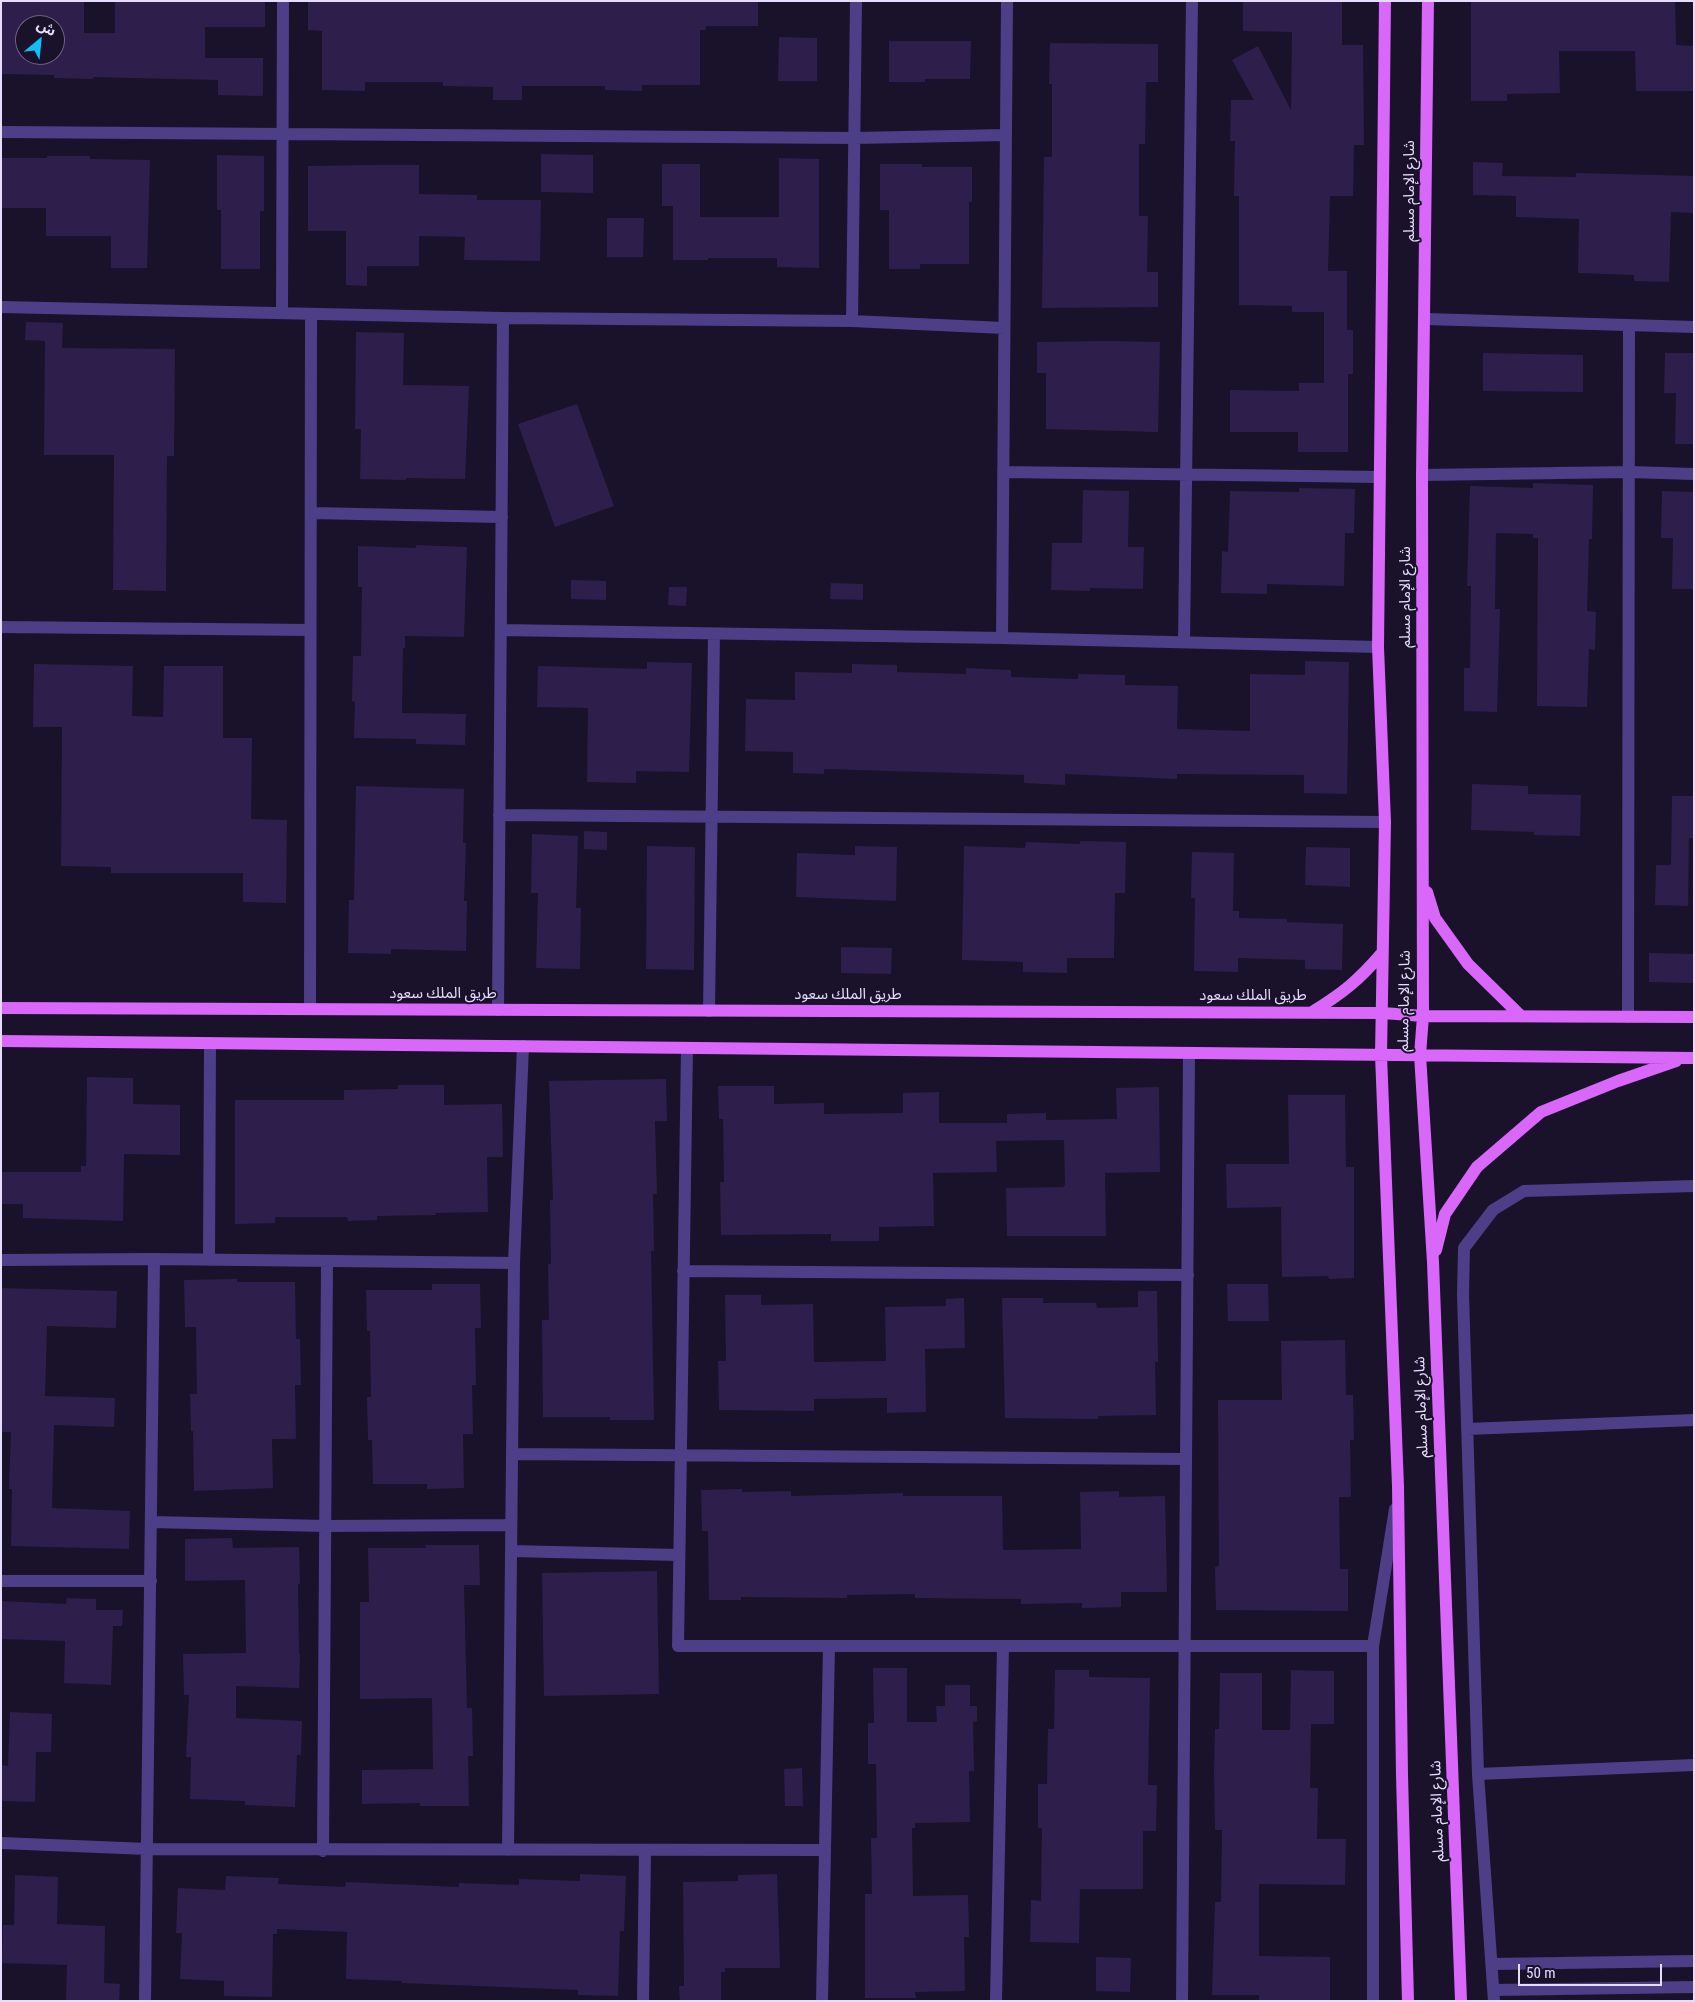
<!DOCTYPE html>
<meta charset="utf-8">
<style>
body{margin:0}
#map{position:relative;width:1695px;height:2002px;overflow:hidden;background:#1a122a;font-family:"Roboto Condensed","Noto Sans Arabic",sans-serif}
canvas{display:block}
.frame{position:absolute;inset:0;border:2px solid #e5dcfe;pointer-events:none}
.north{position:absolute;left:15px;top:15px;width:50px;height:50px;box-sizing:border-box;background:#1a122a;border:1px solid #6b637f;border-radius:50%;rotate:28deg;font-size:14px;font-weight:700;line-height:20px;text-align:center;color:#e5dcfe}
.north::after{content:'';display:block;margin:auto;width:18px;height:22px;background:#0fbff7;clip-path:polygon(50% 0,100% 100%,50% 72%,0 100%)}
.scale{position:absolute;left:1518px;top:1964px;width:144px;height:22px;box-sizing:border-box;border:2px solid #e5dcfe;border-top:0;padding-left:6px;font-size:15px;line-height:18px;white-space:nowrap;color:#e5dcfe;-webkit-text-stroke:4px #1a122a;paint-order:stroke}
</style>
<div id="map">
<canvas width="1695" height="2002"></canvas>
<div class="frame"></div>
<div class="north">ش</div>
<div class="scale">50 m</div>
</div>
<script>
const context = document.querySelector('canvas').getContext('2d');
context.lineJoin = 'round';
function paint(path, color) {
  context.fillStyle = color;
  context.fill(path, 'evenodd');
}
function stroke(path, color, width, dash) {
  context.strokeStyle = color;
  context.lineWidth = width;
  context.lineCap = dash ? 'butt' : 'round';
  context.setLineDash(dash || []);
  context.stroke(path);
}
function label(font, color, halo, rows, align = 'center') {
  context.font = font + ' "Roboto Condensed","Noto Sans Arabic",sans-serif';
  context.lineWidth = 4;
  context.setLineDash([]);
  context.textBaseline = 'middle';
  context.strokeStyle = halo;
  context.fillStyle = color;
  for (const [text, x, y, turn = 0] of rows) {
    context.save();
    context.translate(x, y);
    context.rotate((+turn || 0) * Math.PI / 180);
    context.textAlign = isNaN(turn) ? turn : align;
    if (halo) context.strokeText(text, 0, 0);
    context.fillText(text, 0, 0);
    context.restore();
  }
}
paint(new Path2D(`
 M1,1H84V33H115V1H265V27H205V58H263V96L218,95V80L93,77V79L54,78V75L1,74ZM25,23L55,24V55H25Z
 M308,1H758V26H706V30H700V85H642V91L605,90V86H522V100H493V87L443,86V82H365V91L322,90V31L308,30Z
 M1243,1H1342V45H1363L1364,145H1354L1353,196H1330L1328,271H1347V330H1353V374H1348V452H1298V432H1230V390L1299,391V383H1324V312H1292V306L1239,305V196H1234L1235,141H1230L1231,100H1254L1232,60L1258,46L1291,110L1292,32L1243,31Z
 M1471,1H1675L1676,45L1694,46V91H1636L1635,51H1559L1560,93L1507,94V101H1471Z
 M779,37L817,38V81H778Z
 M889,41H971L970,79H925V82H889Z
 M1050,43L1158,44V82H1146L1145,144H1139V216H1148L1147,272H1158V307L1042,308L1044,157H1052V84H1049Z
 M541,154L593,155V193L541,192Z
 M217,155L264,156V211H260V269H221V210H217Z
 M47,156H90V159L150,160L147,268H111V236H46V208H1V158H47Z
 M779,158L819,159V268L777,267V258H708V260H673V206H662V164H700V217H779Z
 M1473,162L1503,163L1502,176L1576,177V173L1694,176V213L1671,212L1669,282L1634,281V275L1578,273L1579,219L1516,217V196L1473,195Z
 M880,164H922V167H972V202H969V264H920V269H889V210H880Z
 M372,165H419V194L477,195V200H541L540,261L464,260L465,237L419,236V266H367V286L346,285V231H308V166Z
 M607,218H644L643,257H607Z
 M26,322L63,323L62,348L175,349L174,456H167L166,591L113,590L114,455H44L45,341L25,340Z
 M356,332L404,333L403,385L469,386L465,479L406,478V480L360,479L361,429H355Z
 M1106,341L1160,342L1158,432L1046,429V373H1037V342Z
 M1483,353L1583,355V392L1483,391Z
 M1665,353H1694V444H1675L1676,393H1664Z
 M577,404L614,506L555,527L518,424Z
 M1533,483L1593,485L1592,539H1589L1587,611L1596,612L1595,650L1589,649L1587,707L1537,706L1538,538H1533V534L1496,533L1495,609H1500L1497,712L1464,711V668H1470L1471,586H1467L1470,486L1533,488Z
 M1299,488L1355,489L1354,533H1345L1344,586L1267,584V594L1221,593L1222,551L1228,552L1230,491L1299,492Z
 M1083,490L1129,491L1128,547H1144L1143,589L1090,588V591L1051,590L1052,543H1082Z
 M1662,491L1694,492V589H1672L1673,538H1661Z
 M416,545L467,547L464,637L405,636V648H403L402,713L466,714L465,745L416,744V739L354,738L355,702L352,701L353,656H361L362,587H358V546L416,548Z
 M571,580L606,581V600L571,599Z
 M831,583L863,584V600L830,599Z
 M669,587H687L686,606L668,605Z
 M1305,661L1349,662L1347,794L1304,793V775L1177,774V779L1065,774V785L1024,783V775L824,769V774L793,773V752L745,751L746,699L795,700V672L852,673V664L897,665V672L966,674V668L1011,670V677L1078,679V674L1125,675V685L1178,686L1177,729L1250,731V674L1305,675Z
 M647,662L692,663L689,772L636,771V783L587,782L588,708L537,707L538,666L647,669Z
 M34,664L133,666L132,716L163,717L164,666H223V738H252L251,819L287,820L286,903L243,902V873H111V867L61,866L62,727H33Z
 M1472,784L1528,786V794L1581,795L1580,836L1534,835V832L1471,830Z
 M356,786L464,789L463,843H466L464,901H467L466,951L391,949V954L348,953L349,900H354Z
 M1672,796H1694V838H1689L1688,906L1655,905L1656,865H1671Z
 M584,831L607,832V850L584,849Z
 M532,834L578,836L576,908H581L580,969L536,968L538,893H531Z
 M1080,841L1126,842L1125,893H1115L1114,958H1067V973L1023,972V962L962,960L964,846L1025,848L1026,842L1080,844Z
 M647,846L695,847L694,970L646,969Z
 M855,846L897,847L896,901L796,897L797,853L855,855Z
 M1306,847L1350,848V887L1305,885Z
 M1192,852L1234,853L1233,911H1239V918L1287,919V922L1343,924L1342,970L1305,969V960L1238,958V972L1194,971L1195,898H1191Z
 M841,947L892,948L891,974L841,973Z
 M1649,953L1694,954V983L1649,982Z
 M87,1077L133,1078V1104L180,1105V1155L124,1154L123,1221L23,1218V1204H1V1172H81V1166H86Z
 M666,1079L667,1121H655L657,1194H653L654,1251H651L654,1420H610V1417H543L542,1320H549L548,1264H551L550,1200H553L549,1081Z
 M398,1085H444V1105L502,1104L503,1157H487L488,1212L435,1213L436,1215L377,1216V1220L348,1221L347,1217H275V1223L235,1224V1100H344V1090L398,1089Z
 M718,1086H774V1104L824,1103V1114L903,1113V1093L939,1092V1123H1007V1114L1046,1113V1120L1117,1119L1116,1088L1159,1087L1160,1172L1105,1173L1106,1236H1007L1006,1188L1063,1187L1065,1185L1064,1140L996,1141L997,1172L933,1173L934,1226L879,1227V1241H831V1234L721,1235L720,1182H724L723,1119H719Z
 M1288,1095H1345L1346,1167H1354V1278L1329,1279L1328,1276L1282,1277L1281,1207L1227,1208L1226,1164H1289Z
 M237,1279V1282H295L296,1339H300L301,1385H295L296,1439H272L273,1488L194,1491L193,1431H191L190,1394H197L196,1327H185L184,1280Z
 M432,1284H480L481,1328H475L476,1385H472L473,1434H463L464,1488L427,1489V1484H373L372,1440H368L367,1397H371L370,1331H367L366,1290H432Z
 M1227,1284H1268L1269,1321H1228Z
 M1,1288L117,1291L116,1328L47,1326L45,1396L115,1398L114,1427L54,1425L52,1508L130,1511L129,1549L11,1546L12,1489H9L11,1432H1Z
 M1138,1291H1157L1158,1362H1155L1156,1415L1098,1416V1419L1005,1418L1002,1298H1043V1303H1096L1097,1308L1138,1307Z
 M725,1295H761V1305L813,1304L814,1362L886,1361L885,1307L946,1306V1299L964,1298L965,1348L925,1349L926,1412L887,1413V1398L814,1399V1411L719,1410L718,1361H726Z
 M1345,1340L1346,1395H1353L1354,1440H1350L1351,1497H1339L1340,1569H1348V1611L1216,1610L1215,1567L1219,1566L1218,1400H1282L1281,1341Z
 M742,1489V1492L791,1491V1496L903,1493V1496H1002L1003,1550L1081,1549L1080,1492L1119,1491V1497L1165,1496L1167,1592H1121V1607L1082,1608V1603L1021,1604V1599L915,1598V1594L847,1595V1598L741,1597V1600H709L708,1531H702L701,1490Z
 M232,1538L233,1548L299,1547L300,1584H298L299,1654H300L299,1688L236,1686V1718L302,1721L301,1755H297L295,1807L245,1805V1801L190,1799L191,1757H186L189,1695H184L183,1654L246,1653L245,1580L185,1581V1539Z
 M425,1545H479L480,1585H464L467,1708H472L473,1756H468L469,1806H420V1803L362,1804V1770L433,1769L432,1698L360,1699V1602H369L368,1548H426Z
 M657,1571L659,1694L544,1696L542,1573Z
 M67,1598L96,1599V1610H123L122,1626H113L111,1685L64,1683L65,1641L1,1639V1601L66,1604Z
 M873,1668H907V1722H937L936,1706H945V1685H970V1706H977V1721L973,1722L974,1771H969L970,1822L915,1823V1828H912L913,1896L968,1895L969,1937H964L965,1991L915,1992L916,1998H865V1894H872L871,1838H877L876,1764H868V1723H874Z
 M1055,1670H1089V1677L1150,1678L1148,1785H1157L1156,1831H1143V1889H1080L1079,1943L1030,1942L1031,1900L1041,1901L1042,1828H1038V1784H1047L1048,1729H1054Z
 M1291,1670L1334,1671V1724H1311L1310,1788H1318L1317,1839H1346L1345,1885L1259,1884V1956L1330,1957V2001H1259V1995H1212L1215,1902H1221L1222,1830H1215L1214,1770L1215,1729H1219L1220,1673H1262V1730H1290Z
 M10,1712L52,1714L51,1752H36L35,1802L1,1801V1765L8,1766Z
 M802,1768L803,1806H785L784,1769Z
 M580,1874L626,1876L624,1931H620L618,1996L578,1995V1990L402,1983V1981L346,1979L347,1932L277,1929V1934H273L272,1997L224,1996V1981L180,1979L182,1933H176L178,1888L225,1890L226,1876L279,1878L278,1884L345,1887L346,1882L459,1887V1883L519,1885V1879L580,1881Z
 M777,1874L780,1968H725V1972H721V2001H680L679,1986H684L683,1882L738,1881V1875Z
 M15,1875L58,1877L57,1924L105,1926L104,1983L120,1984L119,2001H66L67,1965L2,1963L3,1925H14Z
 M1096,1957L1131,1958L1130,1992L1096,1991Z`), '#2e1e4b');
stroke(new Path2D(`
 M1,132L854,138L1006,135
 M1,307L503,318L852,321L1004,328
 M282,313L283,1
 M1426,319L1694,327
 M852,321L856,1
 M1003,472L1380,477
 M1422,475L1629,472L1694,474
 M311,513L502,517
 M1,627L310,630
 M501,630L1002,638L1378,647
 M1002,638L1007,1
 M1184,642L1192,1
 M499,815L1385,822
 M310,1009L311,314
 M498,1010L503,318
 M709,1011L714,634
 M1628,1017L1629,326
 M687,1048L678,1646H1373
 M1,1260L154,1259L514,1263
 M209,1260L210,1043
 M683,1271L1188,1275
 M1467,1429L1694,1420
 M512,1454L1186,1459
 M151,1522L325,1526L511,1525
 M511,1551L679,1555
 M1,1581H151
 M1478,1774L1694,1765
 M1,1843L147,1849L825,1850
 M508,1850L514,1263L523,1046
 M323,1851L327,1262
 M1492,1964L1694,1961
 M1494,1990L1694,1987
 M145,2001L154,1259
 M643,2001L645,1850
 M822,2001L829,1646
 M996,2001L1003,1646
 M1182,2001L1189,1053
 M1373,2001V1646L1395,1509
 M1494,2001L1478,1774L1463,1295L1464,1248L1493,1210L1524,1191L1694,1186`), '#4c3f88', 12);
stroke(new Path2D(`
 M1385,1L1378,647L1385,822L1381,1055L1398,1486L1402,1775L1408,2001
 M1428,1L1422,475L1423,1016L1420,1055L1433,1262L1461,2001
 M1427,892L1435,918L1468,964L1521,1016
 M1,1008L1383,1013L1423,1016L1694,1017
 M1312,1012C1343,993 1359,980 1382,953
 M1,1041L1694,1058
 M1436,1250L1445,1214L1477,1167L1541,1112L1618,1081L1676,1061`), '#d867fa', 12);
label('15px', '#e5dcfe', '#1a122a', [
 ["شارع الإمام مسلم",1410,191,-90],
 ["شارع الإمام مسلم",1406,597,-90],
 ["طريق الملك سعود",443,994],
 ["طريق الملك سعود",848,995],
 ["طريق الملك سعود",1253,996],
 ["شارع الإمام مسلم",1405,1001,-89],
 ["شارع الإمام مسلم",1422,1407,-92],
 ["شارع الإمام مسلم",1438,1811,-92]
]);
</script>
